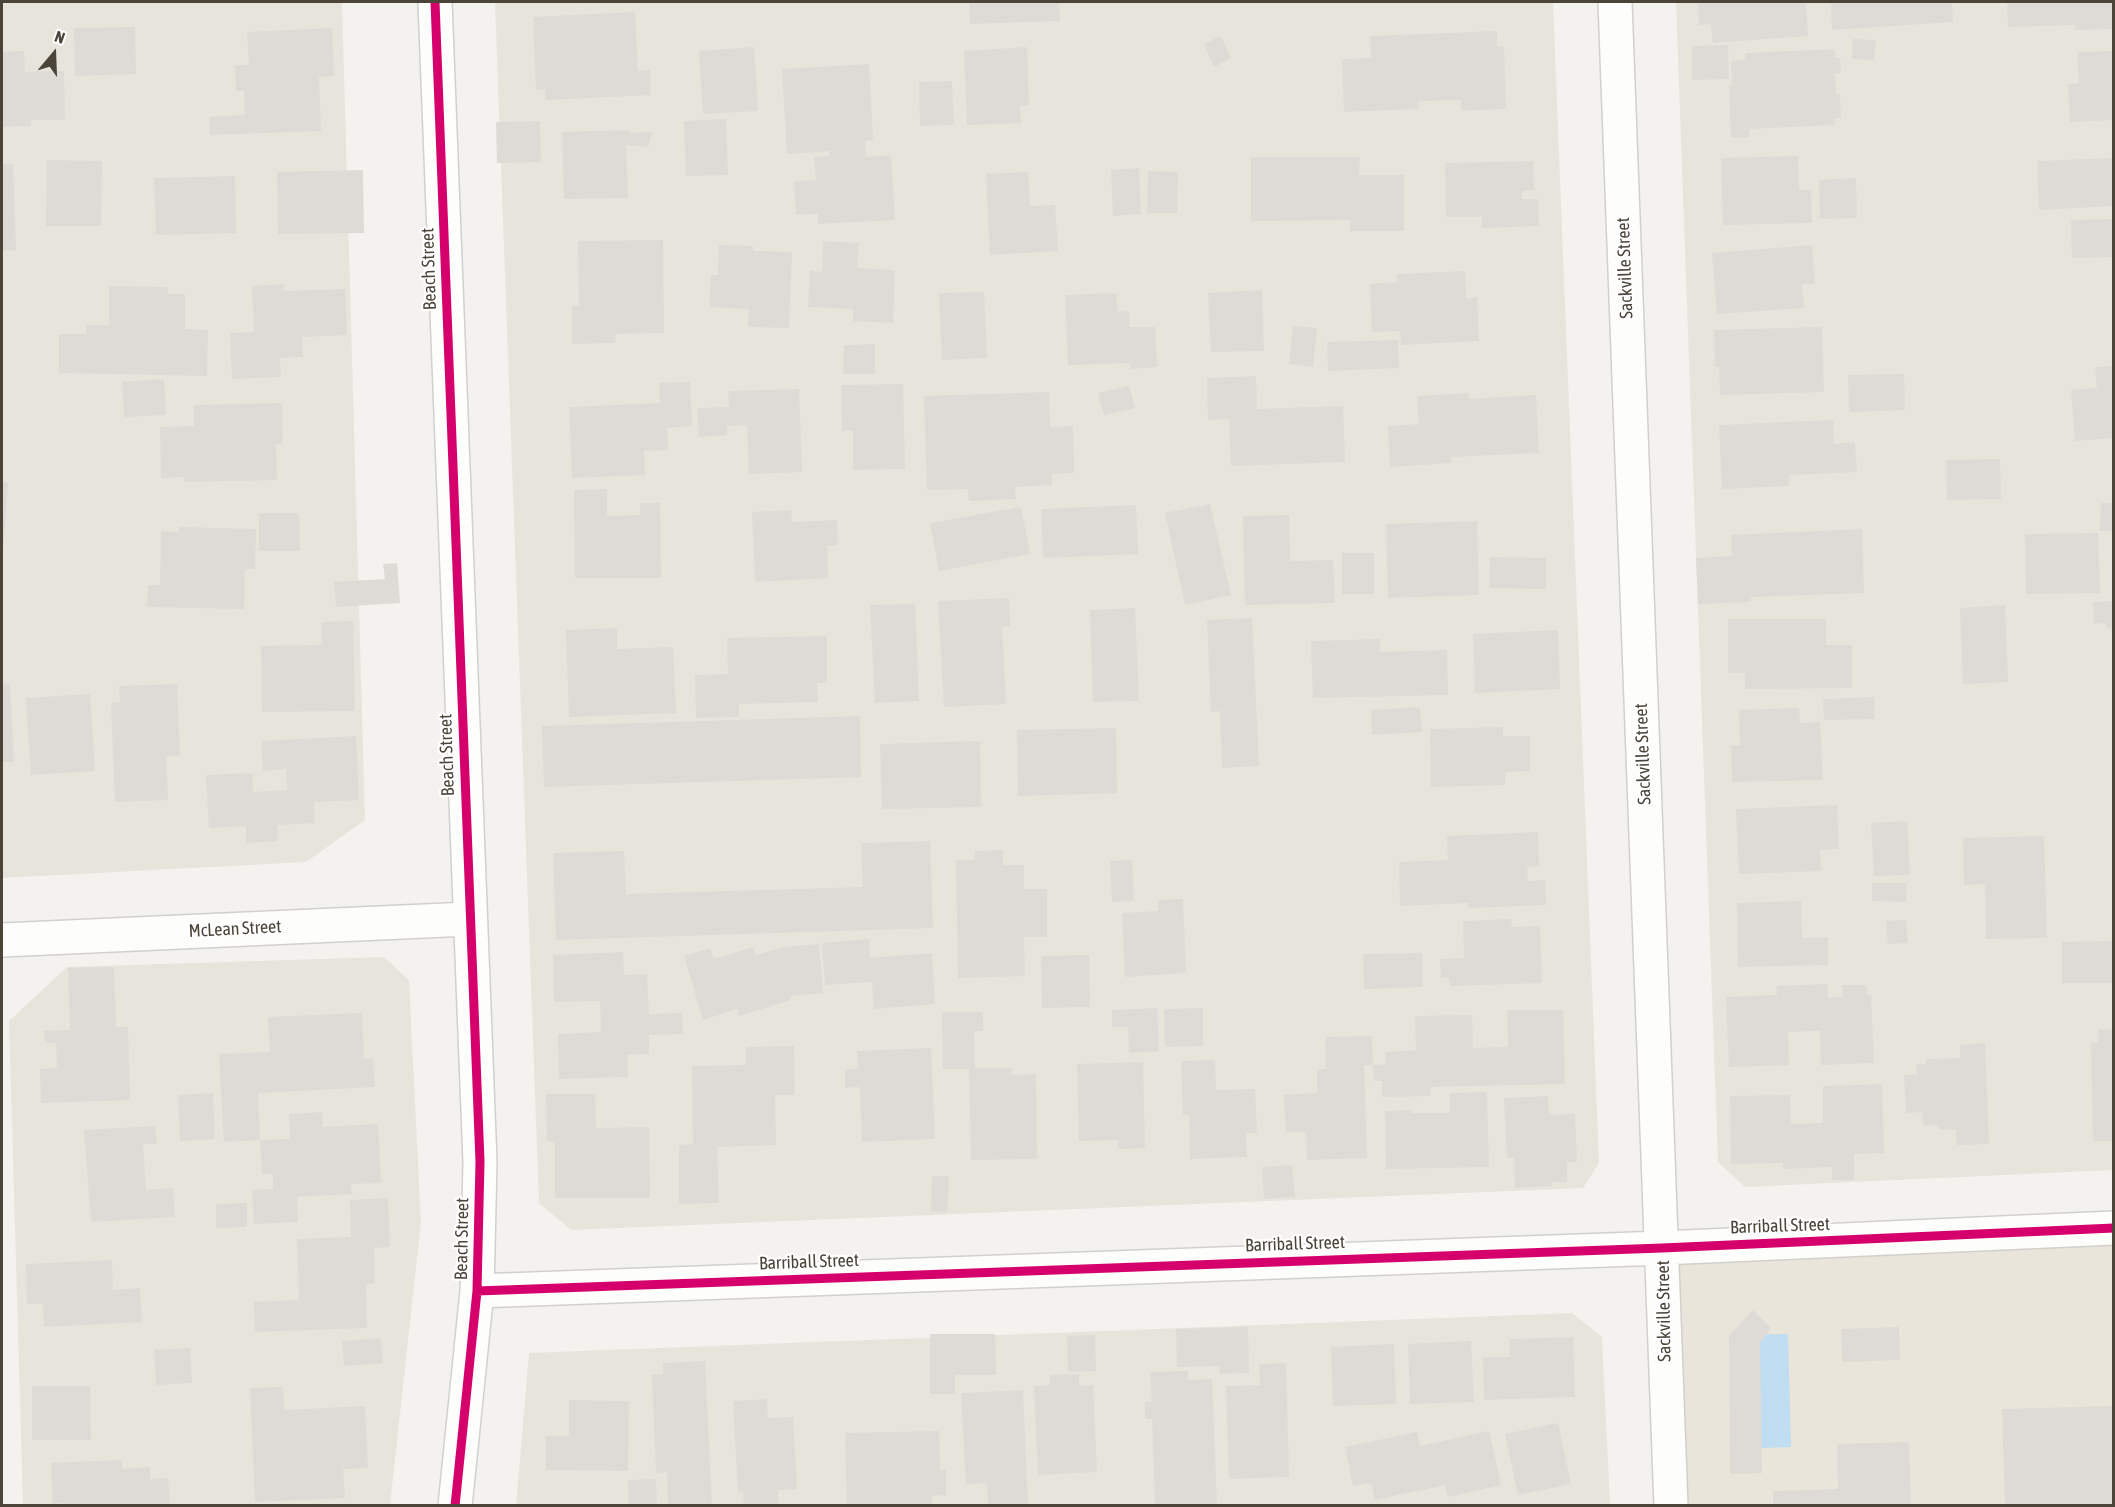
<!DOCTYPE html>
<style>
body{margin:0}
#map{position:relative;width:2115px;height:1507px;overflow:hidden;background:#f4f2ee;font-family:"Asap Condensed",sans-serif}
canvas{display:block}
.frame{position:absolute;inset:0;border:3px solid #4b4439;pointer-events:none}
.north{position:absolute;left:24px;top:24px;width:60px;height:60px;-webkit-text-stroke:4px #fff;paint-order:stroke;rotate:19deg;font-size:16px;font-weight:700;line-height:24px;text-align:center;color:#4b4439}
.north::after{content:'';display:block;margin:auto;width:21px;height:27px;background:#4b4439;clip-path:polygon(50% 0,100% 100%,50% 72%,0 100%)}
</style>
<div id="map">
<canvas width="2115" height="1507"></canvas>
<div class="frame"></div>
<div class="north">N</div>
</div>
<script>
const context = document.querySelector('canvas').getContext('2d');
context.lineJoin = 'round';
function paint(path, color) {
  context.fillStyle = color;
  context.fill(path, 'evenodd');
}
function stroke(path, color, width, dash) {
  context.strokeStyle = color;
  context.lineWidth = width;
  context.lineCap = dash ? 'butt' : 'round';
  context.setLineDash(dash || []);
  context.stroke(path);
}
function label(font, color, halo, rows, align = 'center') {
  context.font = font + ' "Asap Condensed",sans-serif';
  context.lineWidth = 4.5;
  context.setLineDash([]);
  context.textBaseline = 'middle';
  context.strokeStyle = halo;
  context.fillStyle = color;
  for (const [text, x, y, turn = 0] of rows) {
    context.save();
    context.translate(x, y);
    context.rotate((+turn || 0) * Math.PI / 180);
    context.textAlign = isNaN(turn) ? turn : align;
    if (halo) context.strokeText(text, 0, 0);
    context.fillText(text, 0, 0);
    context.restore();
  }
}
paint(new Path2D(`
 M2,2H342L365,820L306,862L2,878Z
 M495,2H1553L1599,1163L1583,1188L571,1230L539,1203Z
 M1676,2H2113V1170L1745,1187L1718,1162Z
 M384,957L409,980L421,1223L390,1505H23L9,1021L67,967Z
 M1572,1313L1602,1337L1610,1505L516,1506L529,1353Z`), '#e7e4dc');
paint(new Path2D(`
 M2113,1239V1505H1678L1670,1249Z`), '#eae5da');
paint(new Path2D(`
 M1788,1334L1791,1447L1735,1449L1731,1335Z`), '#c0ddf1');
paint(new Path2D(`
 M969,2H1059L1060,21L970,24Z
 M1698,2H1806L1808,36L1713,43L1711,24L1699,25Z
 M1831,2H1952L1953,22L1832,30Z
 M2007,2H2114V29L2075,30V25L2008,27Z
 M635,12L638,71L650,70L651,95L546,100L545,89L536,90L533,17Z
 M135,27L136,74L75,76L74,28Z
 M332,28L334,76L319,77L321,131L210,135L209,117L245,115L244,91H236L235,65H249L247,32Z
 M1497,31V46H1504L1506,109L1461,111V100L1419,101V109L1344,112L1342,59L1371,58L1370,36Z
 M1221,36L1231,58L1214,67L1204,44Z
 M1853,39L1876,40L1874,60L1852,59Z
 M1728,45L1729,79L1692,80V46Z
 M754,47L758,111L703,114L699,51Z
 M1027,47L1029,105L1020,106L1021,123L967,125L964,51Z
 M1835,49V58H1840L1841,73H1835L1836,94H1840L1841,118H1835V125L1749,129V137L1731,138L1729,86H1732L1731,61L1745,60V53Z
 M24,51L25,72L64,71L65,120H31V126L2,127V52Z
 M2114,51V120L2070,122L2068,84L2079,83L2077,52Z
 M869,64L873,140L865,141L866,157L891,155L895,220L818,224V214L796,215L794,181L816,180L814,157L829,156V151L787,154L782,69Z
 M952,81L954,125L920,126L919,82Z
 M726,119L728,175L686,176L684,121Z
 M540,121L541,162L497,163L496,122Z
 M629,130V133L652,132L648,147L626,145L628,198L564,199L562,132Z
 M1798,156L1799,190H1811L1812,223L1723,225L1721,158Z
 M1251,157H1360L1359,175H1404V231H1350V220L1251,221Z
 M2114,158V206L2039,210L2037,161Z
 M47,160L102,161L101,226H46Z
 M1533,161L1534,190L1522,191V199H1538L1539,226L1482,228V217H1446L1445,163Z
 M2,164H13L16,250L2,251Z
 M1139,168L1141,214L1113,216L1111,170Z
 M363,170L364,233L278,234L277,172Z
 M1148,171L1178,172L1177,213H1147Z
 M1028,172L1030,206L1055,205L1058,251L990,255L986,174Z
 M235,176L236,233L156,235L154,178Z
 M1856,178L1857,218L1820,219L1819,180Z
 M2114,219V257L2072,258L2071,220Z
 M663,240L664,333L615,334L616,343L572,344V306H579L578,241Z
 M823,241L859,243L857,268L895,270L893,323L853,321V309L808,307L810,270L822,272Z
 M719,245L753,246V251L792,252L789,328L748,327L749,309L709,307L711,275H718Z
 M1812,245L1815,284H1802L1804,308L1717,314L1712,253Z
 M1465,271L1466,298L1477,297L1479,341L1401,345L1400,331L1372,332L1370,284L1397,282V274Z
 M284,284V291L345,289L347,335L302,337L303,357L280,358L281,377L232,379L230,333L254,332L252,286Z
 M109,286L168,287V294H185V329L208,330L207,376L59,373V334H86V325H109Z
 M1262,290L1264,351L1211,352L1208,293Z
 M984,292L987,358L942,360L939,293Z
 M1116,293L1118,312L1129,311L1130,327H1155L1157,367L1131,369L1130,363L1068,365L1065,295Z
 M1293,326L1317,328L1313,367L1289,364Z
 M1822,327L1824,392L1720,395L1719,367H1715L1714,330Z
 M1398,340L1399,368L1328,371L1327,342Z
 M875,344V374H843L844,345Z
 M2114,366V438L2075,441L2071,390L2097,388L2095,367Z
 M1904,374L1905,410L1849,412L1848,375Z
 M1256,376L1257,409L1343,406L1345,462L1231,466L1229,419L1208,420L1207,378Z
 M164,379L166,415L124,417L122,382Z
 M690,382L692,426L667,428L668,450L644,451L645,475L572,478L569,407L660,403L659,383Z
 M903,384L905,469L853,470V430L842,431L841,385Z
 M1129,386L1135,408L1104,415L1098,393Z
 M799,389L802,472L749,474L747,425L727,426V435L699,437L697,408L729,407L728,391Z
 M1049,392L1050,427L1073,426L1074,473L1052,474V485L1015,487L1016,499L969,501L968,489L927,490L924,396Z
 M1469,393V399L1536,395L1539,453L1451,457V463L1390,467L1388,426L1419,424L1417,396Z
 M282,403L283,444H276L277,480L184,482L183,477L161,478L160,427L194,426V405Z
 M1833,420L1834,444L1855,442L1857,472L1789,475V486L1722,489L1719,425Z
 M2000,459L2001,499L1947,500L1946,460Z
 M2,482L8,483L3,551H2Z
 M607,489V516L640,515V503H660L661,578H575L574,490Z
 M2101,503H2114V531H2100Z
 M1210,504L1231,595L1185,605L1165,513Z
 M1136,505L1138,554L1043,558L1041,509Z
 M1021,507L1030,554L939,571L930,523Z
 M791,510L792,522L837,520L838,545L827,546L828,578L755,582L752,512Z
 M259,513H299L300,551H259Z
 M1289,515L1290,561L1333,560L1335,603L1245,605L1243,516Z
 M1477,521L1479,595L1388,598L1386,524Z
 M179,527L256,529L255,569H245L244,609L147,607L148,585H160L161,531L179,532Z
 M1862,529L1864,593L1751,597V602L1698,604L1696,558L1732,556L1731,535Z
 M2098,533L2100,593L2026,594L2025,534Z
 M1342,553H1374V594H1342Z
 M1490,557L1546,558V589L1489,588Z
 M397,563L400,603L336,607L334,582L385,579L383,564Z
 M1009,598L1010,626L1002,627L1006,704L944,707L938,601Z
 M2114,601V628L2107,629L2106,623L2094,624L2093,602Z
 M915,604L919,701L875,703L870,605Z
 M2005,605L2008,682L1963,684L1960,608Z
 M1135,608L1139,701L1093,702L1090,610Z
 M1252,618L1259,766L1222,768L1220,711L1211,712L1207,620Z
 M1728,619H1826V645H1852V688L1745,689V673H1728Z
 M353,621L355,711L262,712L261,646L322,645L321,622Z
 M617,628V649L673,647L676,713L569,717L566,630Z
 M1558,630L1560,689L1475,693L1473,634Z
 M827,636V683H817L818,702L739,704V717L696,718L695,675L728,674L727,638Z
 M1380,639V652L1447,650L1448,695L1313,698L1311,641Z
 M10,684L14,762H2V685Z
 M177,684L180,755L166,756L168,800L115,802L111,703L120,702L119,686Z
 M90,694L95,771L31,775L26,698Z
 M1874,697L1875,719L1824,720L1823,699Z
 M1420,707L1422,732L1372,735L1371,710Z
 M1799,708L1800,723L1820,722L1823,780L1732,782L1731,745H1740L1739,710Z
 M860,716L861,777L544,787L542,726Z
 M1503,727V736H1530V771L1505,772V785L1431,787L1430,729Z
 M1116,728L1117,793L1018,796L1017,730Z
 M356,736L359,800L314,802L315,823L277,825L278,841L246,843V826L209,828L206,775L252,773L253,792L287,790L286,769L263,771L261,741Z
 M980,741L981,807L882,809L880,744Z
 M1837,805L1839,849L1820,850L1821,871L1739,874L1736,809Z
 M1907,821L1910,875L1874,876L1871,823Z
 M1538,832L1539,866L1527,867L1528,881L1545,880L1546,905L1469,908L1468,903L1400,906L1399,862L1448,860L1447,836Z
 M2044,836L2047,938L1986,939L1985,884L1964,885L1963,838Z
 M930,841L933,928L556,940L553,853L624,851L626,894L863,887L861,843Z
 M1003,850V865H1024V889H1047V937H1024L1025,976L958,978L956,860H975V851Z
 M1132,860L1134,901L1112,902L1110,861Z
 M1872,883H1907L1906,902L1872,901Z
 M1183,899L1186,973L1125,977L1122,913L1158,911V900Z
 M1801,901L1802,938L1828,937V965L1738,967L1737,903Z
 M1511,919L1512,927L1540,926L1542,983L1450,986L1449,978H1441L1440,959L1464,958L1463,921Z
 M1906,920L1908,943L1888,944L1886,921Z
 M869,939L870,958L932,953L935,1004L874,1009L872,982L825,985L822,943Z
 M2114,941V983H2062V942Z
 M819,944L823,993L789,996L791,1000L739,1016L737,1009L703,1020L684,956L710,948L714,959L753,947L756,955L783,947Z
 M623,952L624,975L647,974L649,1014L682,1013L683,1034L649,1035V1054L627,1055L628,1077L559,1079L558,1034L601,1032L600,1001L554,1002L553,955Z
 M1422,953L1423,987L1364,989L1363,954Z
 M1089,955L1090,1007L1042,1008L1041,956Z
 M114,967L116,1027H128L130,1100L41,1103L40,1069L57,1068L56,1043H45L44,1031L70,1030L68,968Z
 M1827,984L1828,997H1843L1842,985H1867V995H1871L1874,1063L1821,1065L1820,1031L1788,1032L1789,1065L1729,1067L1726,997L1777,995L1776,986Z
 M1157,1008L1159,1051L1129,1053L1128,1027H1112V1010Z
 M1203,1008V1046L1165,1047L1164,1009Z
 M1507,1010H1563L1565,1084L1430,1087L1431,1096L1382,1097V1081H1374L1373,1065L1386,1064L1385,1052L1416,1050L1415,1016L1472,1015L1473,1048L1508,1047Z
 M942,1012H983V1031H974L975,1068H1012V1075L1036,1074L1037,1159L971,1160L969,1069H943Z
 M362,1013L364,1059L373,1058L375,1087L258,1093L260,1140L224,1142L219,1054L270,1052L268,1017Z
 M2114,1029V1141H2093L2091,1043H2099L2098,1030Z
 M1372,1036L1373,1065H1364L1367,1158L1307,1160L1306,1132H1286L1284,1095L1317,1093V1069H1326L1325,1037Z
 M1985,1043L1989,1144L1957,1145L1956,1129L1939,1130V1125L1923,1126L1922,1112L1906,1113L1904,1075H1917L1916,1065L1926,1064V1059L1960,1058V1045Z
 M794,1046L795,1095H775L776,1145L717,1147L719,1203L679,1204V1145L693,1144L692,1066L746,1065V1047Z
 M931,1048L935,1139L862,1142L860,1087L845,1088V1069H858L857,1051Z
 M1215,1060L1216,1090L1255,1089L1257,1133H1246L1247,1157L1190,1159L1189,1115H1183L1181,1061Z
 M1143,1062L1145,1148L1118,1149V1140L1079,1141L1077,1064Z
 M1882,1084L1884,1153L1854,1154V1180H1832V1167L1783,1169V1163L1731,1164L1730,1096L1790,1095L1791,1124L1823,1123V1086Z
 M1487,1092L1489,1167L1386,1169L1385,1111L1411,1110V1113H1450V1093Z
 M213,1093L215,1139L180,1141L178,1095Z
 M546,1094H595L596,1128L649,1127L650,1198H555V1141H547Z
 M1548,1096L1549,1115L1575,1114L1577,1162H1567V1182H1551L1552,1186L1515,1188L1514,1158H1507L1504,1098Z
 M322,1112L323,1127L378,1124L381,1183L351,1184L352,1194L297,1197L298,1222L254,1224L252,1190L273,1189V1174H262L260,1140L290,1139L289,1114Z
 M155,1126L157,1144H143L146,1190L173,1188L175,1217L91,1222L84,1130Z
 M1292,1165L1295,1197L1264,1199L1262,1167Z
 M932,1176H949L947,1212L931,1211Z
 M388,1198L390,1247L374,1248L375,1283L366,1284L367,1328L255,1332L254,1302L299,1300L297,1239L351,1237L350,1200Z
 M247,1203V1227L216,1228V1204Z
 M112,1260L113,1290L140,1288L142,1322L44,1327L43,1304H27L26,1264Z
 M1753,1310L1771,1328L1760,1343L1762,1473L1730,1474L1729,1336Z
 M1248,1327L1249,1373L1220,1374L1219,1366L1177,1367L1176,1329Z
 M1899,1327L1900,1360L1842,1362L1841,1329Z
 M930,1334H995L996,1375H955V1394H930Z
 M1095,1335L1096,1371L1068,1372L1067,1336Z
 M1573,1337L1575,1397L1484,1400L1483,1357H1510L1509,1339Z
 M381,1338L383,1363L344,1366L342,1341Z
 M1471,1341L1474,1402L1410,1404L1408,1344Z
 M1394,1344L1396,1404L1333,1406L1331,1347Z
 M190,1348L192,1383L156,1385L154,1350Z
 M705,1361L712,1506H668L667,1472L656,1473L652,1375L663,1374V1363Z
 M1286,1363L1289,1477L1229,1479L1226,1386L1260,1385L1259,1364Z
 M1188,1371V1380L1212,1379L1217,1506H1155L1152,1419H1145V1402H1152L1150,1372Z
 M1079,1374V1386L1093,1385L1097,1472L1038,1475L1034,1386L1050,1385V1375Z
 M32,1386H90L91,1440H32Z
 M283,1387L284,1410L365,1406L368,1468L343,1469L345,1498L255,1502L250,1388Z
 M1023,1390L1028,1506H988L987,1483L966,1484L961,1393Z
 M767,1399L768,1418L793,1417L797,1489L778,1490L779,1506H744L743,1492L738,1493L733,1401Z
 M569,1400L629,1401L628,1471L546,1470V1436H569Z
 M2114,1406V1506H2005L2002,1409Z
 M1558,1423L1571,1484L1518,1495L1505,1434Z
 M939,1431L940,1470H946V1495L932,1496V1506H847L845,1433Z
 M1489,1431L1501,1485L1448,1497L1445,1485L1375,1500L1371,1483L1353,1486L1345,1447L1417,1432L1420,1446Z
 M1909,1442L1911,1506H1773V1491L1838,1489L1837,1444Z
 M122,1460V1469L150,1467V1479L168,1478L170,1506H65V1503L53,1504L51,1463Z
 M656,1479L657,1506H629L628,1480Z`), '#dedbd6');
const street = new Path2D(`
 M435,2L480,1162L477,1291L455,1506
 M1615,2L1671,1506
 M2,940L469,919
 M477,1291L1662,1248L2114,1228`);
stroke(street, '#d2d0cb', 36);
stroke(street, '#fdfdfc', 33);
stroke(new Path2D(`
 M435,2L480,1162L477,1291L455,1506
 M477,1291L1662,1248L2114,1228`), '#d6006c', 9);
label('18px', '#4b4439', '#fff', [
 ["Sackville Street",1625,268,-92],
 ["Beach Street",429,269,-92],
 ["Sackville Street",1643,754,-92],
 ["Beach Street",447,755,-92],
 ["McLean Street",235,929,-3],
 ["Barriball Street",1780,1226,-2],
 ["Beach Street",462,1239,-89],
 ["Barriball Street",1295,1244,-2],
 ["Barriball Street",809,1262,-2],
 ["Sackville Street",1664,1311,-91]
]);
</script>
